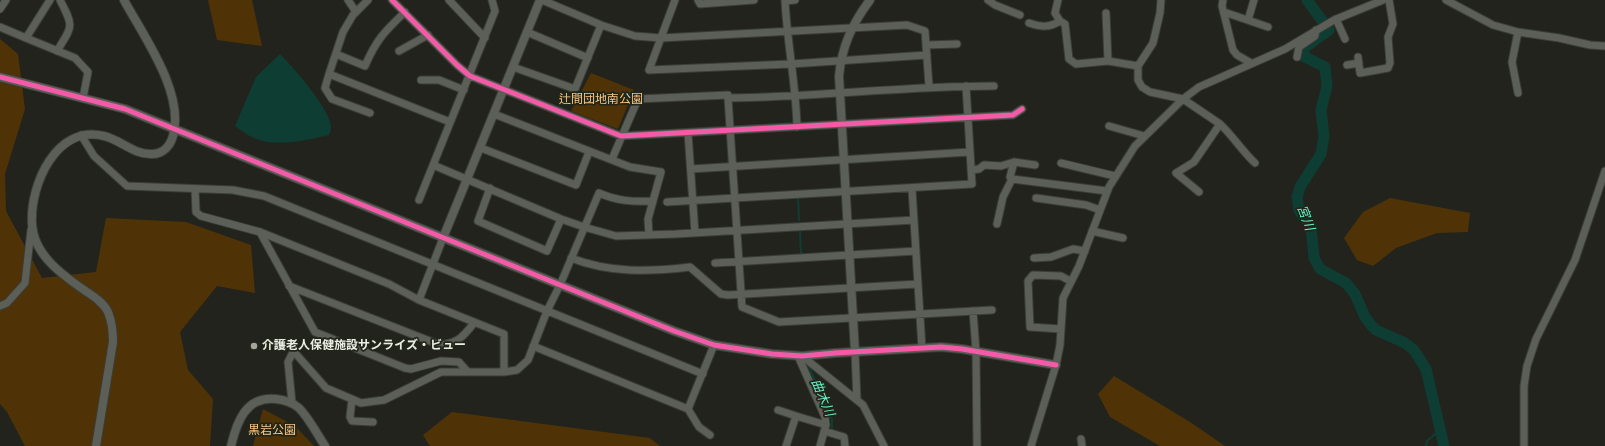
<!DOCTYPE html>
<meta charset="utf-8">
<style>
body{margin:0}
canvas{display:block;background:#21231c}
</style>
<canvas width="1605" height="446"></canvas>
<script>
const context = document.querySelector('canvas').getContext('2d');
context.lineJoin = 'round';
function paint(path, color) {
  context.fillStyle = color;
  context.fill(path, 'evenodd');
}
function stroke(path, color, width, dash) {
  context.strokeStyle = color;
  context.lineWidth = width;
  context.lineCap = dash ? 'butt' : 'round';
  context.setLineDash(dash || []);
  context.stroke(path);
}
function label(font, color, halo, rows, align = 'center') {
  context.font = font + ' "DejaVu Sans","Noto Sans JP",sans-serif';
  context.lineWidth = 3.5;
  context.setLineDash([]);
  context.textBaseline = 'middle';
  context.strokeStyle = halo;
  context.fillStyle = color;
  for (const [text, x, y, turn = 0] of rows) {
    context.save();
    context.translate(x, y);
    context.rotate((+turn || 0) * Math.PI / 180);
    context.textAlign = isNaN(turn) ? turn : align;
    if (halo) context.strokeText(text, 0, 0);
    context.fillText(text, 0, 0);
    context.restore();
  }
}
paint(new Path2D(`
 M208,0H252L262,46L217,40Z
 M0,39L18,54L25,109L5,174L6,211L42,278L96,272L106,218L186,222L251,245L255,293L217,286L180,332L188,370L213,399L210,446H25L7,412L0,404Z
 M591,73L634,90L618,129L571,111Z
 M1390,198L1470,213L1468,232L1437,233L1396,248L1373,266L1357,260L1344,238L1363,212Z
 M1114,376L1190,422L1225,446H1160L1110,417L1098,394Z
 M263,409L295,426L314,446H253Z
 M452,412L650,438L660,446H430L423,435Z`), '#4f3306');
paint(new Path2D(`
 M280,54C294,68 328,107 331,126C331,129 330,133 329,135C306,140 277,148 254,138C247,135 241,130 235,126L256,77Z`), '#0e3e33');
stroke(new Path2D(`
 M798,198L799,220
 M800,232L801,254
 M809,367L832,419V429
 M1426,446L1427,441L1440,430`), '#0e3e33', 2);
stroke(new Path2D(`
 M1307,0L1329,30L1304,48L1303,56L1325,67L1327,86L1321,110L1324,136L1321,154L1300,187L1297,197L1299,210L1311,227L1314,258L1320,269L1346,283L1355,294L1365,317L1371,325L1376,330L1405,343L1414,350L1426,369L1444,446`), '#0e3e33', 11);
const minor = new Path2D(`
 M50,0L26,38L75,58L88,72L83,98
 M348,0L356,12
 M368,0L353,15L343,32L329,74L450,122
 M392,0L457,65L470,76L621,136L1013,115L1022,109
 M449,0L485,38
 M542,0L601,25L635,36L661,38L907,25L925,31L929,86
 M675,0L649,70L791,64L927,55
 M698,0L700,4L754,0
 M785,0C787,43 796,84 797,127
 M988,0L995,5L1020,15
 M1058,0L1055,13L1060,21L1065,24L1069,59L1076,64L1108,61L1138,66
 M1161,0L1160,13L1153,43L1138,66V80L1142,87L1150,92L1183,99L1220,124L1194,162L1176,173L1199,192
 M1223,0L1222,6L1233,50L1237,55L1251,63
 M1446,0L1493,25L1518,32L1559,38L1590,45L1605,46
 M785,1L795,0
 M0,9L6,0
 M1224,12L1268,27
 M1106,13L1108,61
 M1336,19L1345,39
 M1248,20L1254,0
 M1029,23C1041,27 1049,28 1060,21
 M0,27L26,38
 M527,32L588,58
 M926,45L957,44
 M57,51C73,25 74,27 60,0
 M399,51L428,35
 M336,54L365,66C376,40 385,31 405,12
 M1297,57L1299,47L1315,36L1316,30
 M1358,57L1360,73L1388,68L1390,63L1388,37L1393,24L1389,0
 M1347,65L1359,63
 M513,67L575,89L601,25
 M329,74L325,88L332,99L370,113
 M421,80H439L464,90
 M1518,93L1512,62L1518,32
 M728,98L742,307L779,322L992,310
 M494,114L630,167L661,172L648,219L649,235
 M1220,124C1233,136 1242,151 1255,163
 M1109,126L1144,136
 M688,133L695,233
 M81,135L94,156L127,186L233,190L264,196L703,374
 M481,148L576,185L589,152
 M612,159L638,99L728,95V98C817,97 905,86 994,86
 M1014,162L1010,177L1012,179L1107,191
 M1061,163L1115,176
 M433,165L561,219L584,227L616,236L676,234L914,220
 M691,169L970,152
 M971,170L979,169L984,165L1001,166L1014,162L1035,165
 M490,188L478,221L547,251L561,219
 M195,189L196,212L201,216L260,232L389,284L419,300L504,334V372
 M912,189L922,348
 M1036,198L1086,205L1100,210
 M419,200L495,11L492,0
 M667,202L972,184L966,86
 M997,224L1003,197L1012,179
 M1092,231L1123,238
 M260,232L315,332L405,368L411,369L441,361L459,362L467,371
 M571,258C609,273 649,272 690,267L721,294L728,295L918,284
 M1034,258L1051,257L1073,249L1085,251
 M715,263L916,251
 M289,286L440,345C458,343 463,337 474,323
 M419,300L443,238
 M0,306L7,303L25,283L31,230
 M973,311L976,351L977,446
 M1061,329L1030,327L1028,281L1033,275L1061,276L1070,281
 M533,346L688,409L714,345
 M855,352L857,400
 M798,356L825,417L826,425L820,446
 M802,356L863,405L884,446
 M352,399L350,417L352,421L373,422
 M292,403L288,362L292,354H296L326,388L361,403L384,400L441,372H504L517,370L528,360L547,311L560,285L599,193C617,201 633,202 653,201
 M688,409L699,427L710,435
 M778,410L796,416
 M824,431L844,437L845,446
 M1081,439L1082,446
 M786,446L796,416L826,425
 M1031,446L1056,365L1060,345L1063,298L1079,266L1109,187L1135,146L1183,99L1199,87L1285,49L1334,20L1383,0
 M1524,446V386L1527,366L1536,339L1575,260L1605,171`);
const tertiary = new Path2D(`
 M0,77L125,109L674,331L714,345L772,354L802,356L835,353L941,347L962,349L1056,365
 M443,238L540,0
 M855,352L839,76C842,46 852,24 870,0
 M96,446L113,342C113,331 112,322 108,312C103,302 93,296 84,290C61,274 33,254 32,223C30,184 57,124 104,136C121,140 134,155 152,154C163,154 170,146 173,136C185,93 144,37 124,0
 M231,446C237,421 246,396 276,399C285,400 292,402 299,408C309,418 317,434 325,446`);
stroke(minor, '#3b3d37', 9);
stroke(tertiary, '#3b3d37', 10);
stroke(minor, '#5c5e58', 7);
stroke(tertiary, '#5c5e58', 8);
stroke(new Path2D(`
 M392,0L457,65L470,76L621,136L1013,115L1022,109
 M0,77L125,109L674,331L714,345L772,354L802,356L835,353L941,347L962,349L1056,365`), '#f35aa7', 5);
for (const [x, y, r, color] of [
 [254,346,4,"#a4a69e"]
]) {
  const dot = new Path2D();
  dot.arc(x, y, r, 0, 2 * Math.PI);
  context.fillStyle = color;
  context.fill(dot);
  stroke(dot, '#222619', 1.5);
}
label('12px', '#fcc686', '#222619', [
 ["辻間団地南公園",601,100],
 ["黒岩公園",272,431]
]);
label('bold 12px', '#eaede4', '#222619', [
 ["介護老人保健施設サンライズ・ビュー",262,346]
], 'left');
label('italic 13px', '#67ecc9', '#222619', [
 ["宮川",1305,218,69],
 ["曲木川",822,398,67]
]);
</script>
